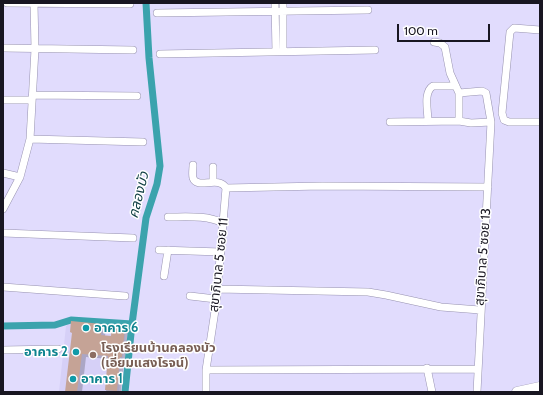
<!DOCTYPE html>
<meta charset="utf-8">
<style>
body{margin:0}
#map{position:relative;width:543px;height:395px;overflow:hidden;background:#e1dcfd;font-family:Cabin,sans-serif}
canvas{display:block}
.frame{position:absolute;inset:0;border:4px solid #181621;pointer-events:none}
.scale{position:absolute;left:397px;top:24px;width:93px;height:18px;box-sizing:border-box;border:2px solid #181621;border-top:0;padding-left:5px;font-size:12px;line-height:14px;white-space:nowrap;color:#181621;-webkit-text-stroke:3px #fff;paint-order:stroke}
</style>
<div id="map">
<canvas width="543" height="395"></canvas>
<div class="frame"></div>
<div class="scale">100 m</div>
</div>
<script>
const context = document.querySelector('canvas').getContext('2d');
context.lineJoin = 'round';
function paint(path, color) {
  context.fillStyle = color;
  context.fill(path, 'evenodd');
}
function stroke(path, color, width, dash) {
  context.strokeStyle = color;
  context.lineWidth = width;
  context.lineCap = dash ? 'butt' : 'round';
  context.setLineDash(dash || []);
  context.stroke(path);
}
function label(font, color, halo, rows, align = 'center') {
  context.font = font + ' Cabin,"Noto Sans Thai",sans-serif';
  context.lineWidth = 3;
  context.setLineDash([]);
  context.textBaseline = 'middle';
  context.strokeStyle = halo;
  context.fillStyle = color;
  for (const [text, x, y, turn = 0] of rows) {
    context.save();
    context.translate(x, y);
    context.rotate((+turn || 0) * Math.PI / 180);
    context.textAlign = isNaN(turn) ? turn : align;
    if (halo) context.strokeText(text, 0, 0);
    context.fillText(text, 0, 0);
    context.restore();
  }
}
paint(new Path2D(`
 M71,321L126,326L119,392H59L66,326Z`), '#d6d0f7');
paint(new Path2D(`
 M102,325L106,329L105,336L112,337L124,328L128,332L125,361L124,360L121,392H106L109,359L86,357L82,392H66L73,334Z`), '#0003');
stroke(new Path2D(`
 M3,326L55,325L71,320L132,324
 M125,392L132,324L146,218L157,184L160,166L149,58L146,3`), '#3ba3ad', 7);
paint(new Path2D(`
 M71,321L102,324L101,335L111,336L112,326L125,327L122,357H120L117,391L105,390L108,356L82,354L77,392H65L72,333L70,332Z`), '#c5a396');
const street = new Path2D(`
 M7,3L130,4
 M275,3L276,52
 M283,3V51
 M157,13L368,10
 M540,30L514,28L510,32L502,113L504,120L509,122H540
 M434,42L440,43L445,47L450,73L459,93V121
 M3,48L133,50
 M160,54L375,50
 M459,93L482,91L486,93L491,122L477,392
 M33,95L137,96
 M3,100H32
 M428,121C428,111 423,92 433,86H455
 M390,122L459,121L471,123L491,122
 M30,139L143,142
 M193,165C193,169 192,174 193,178C197,190 219,175 226,188L216,304L206,370V392
 M3,173L20,177
 M213,182V167
 M226,188L322,186L488,187
 M3,209L20,177L30,139L35,49L34,3
 M168,217C186,217 207,215 223,223
 M3,233L133,238
 M159,250L221,252
 M164,276L168,250
 M3,287L125,296
 M217,289L368,292L386,295L441,307L480,310
 M190,296L216,299
 M3,350L58,349
 M427,368L432,392
 M206,370L478,369`);
const secondary = new Path2D(`
 M517,392L540,387`);
stroke(street, '#9792b0', 8);
stroke(secondary, '#9792b0', 11);
stroke(street, '#fff', 7);
stroke(secondary, '#fff', 10);
for (const [x, y, r, color] of [
 [86,328,4,"#0f9aa8"],
 [76,352,4,"#0f9aa8"],
 [93,355,4,"#8d6e63"],
 [73,379,4,"#0f9aa8"]
]) {
  const dot = new Path2D();
  dot.arc(x, y, r, 0, 2 * Math.PI);
  context.fillStyle = color;
  context.fill(dot);
  stroke(dot, '#fff', 1.5);
}
label('13px', '#181621', '#fff', [
 ["สุขาภิบาล 5 ซอย 13",483,257,-86],
 ["สุขาภิบาล 5 ซอย 11",219,265,-84]
]);
label('bold 13px', '#0d838f', '#fff', [
 ["อาคาร 6",94,328],
 ["อาคาร 2",68,352,"right"],
 ["อาคาร 1",81,379]
], 'left');
label('bold 13px', '#785e54', '#fff', [
 ["โรงเรียนบ้านคลองบัว",101,348],
 ["(เอี่ยมแสงโรจน์)",101,363]
], 'left');
label('italic 14px', '#0f3e43', '#fff', [
 ["คลองบัว",139,195,-76]
]);
</script>
